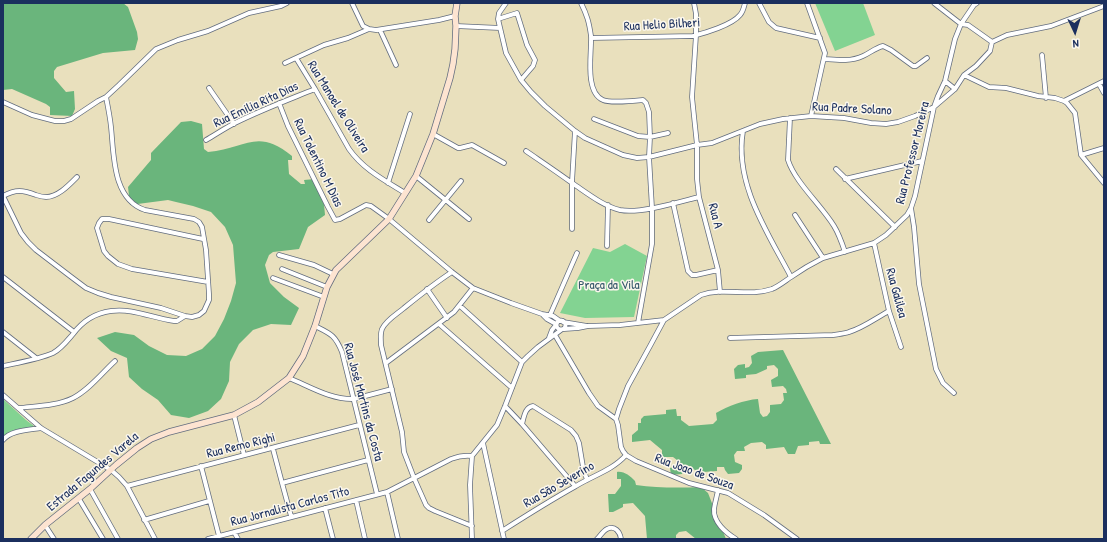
<!DOCTYPE html>
<meta charset="utf-8">
<style>
body{margin:0}
#map{position:relative;width:1107px;height:542px;overflow:hidden;background:#e9e0bd;font-family:"Patrick Hand",sans-serif}
canvas{display:block}
.frame{position:absolute;inset:0;border:4px solid #1b2f5e;pointer-events:none}
.north{position:absolute;left:1055px;top:12px;width:40px;height:40px;-webkit-text-stroke:3px #fbf7ec;paint-order:stroke;rotate:176deg;font-size:11px;font-weight:700;line-height:16px;text-align:center;color:#1b2f5e}
.north::after{content:'';display:block;margin:auto;width:14px;height:18px;background:#1b2f5e;clip-path:polygon(50% 0,100% 100%,50% 72%,0 100%)}
</style>
<div id="map">
<canvas width="1107" height="542"></canvas>
<div class="frame"></div>
<div class="north">N</div>
</div>
<script>
const context = document.querySelector('canvas').getContext('2d');
context.lineJoin = 'round';
function paint(path, color) {
  context.fillStyle = color;
  context.fill(path, 'evenodd');
}
function stroke(path, color, width, dash) {
  context.strokeStyle = color;
  context.lineWidth = width;
  context.lineCap = dash ? 'butt' : 'round';
  context.setLineDash(dash || []);
  context.stroke(path);
}
function label(font, color, halo, rows, align = 'center') {
  context.font = font + ' "Patrick Hand",sans-serif';
  context.lineWidth = 3;
  context.setLineDash([]);
  context.textBaseline = 'middle';
  context.strokeStyle = halo;
  context.fillStyle = color;
  for (const [text, x, y, turn = 0] of rows) {
    context.save();
    context.translate(x, y);
    context.rotate((+turn || 0) * Math.PI / 180);
    context.textAlign = isNaN(turn) ? turn : align;
    if (halo) context.strokeText(text, 0, 0);
    context.fillText(text, 0, 0);
    context.restore();
  }
}
paint(new Path2D(`
 M815,3H863L875,35L835,51Z
 M625,244L647,256L634,317L585,318L560,313L593,248L610,252Z
 M3,399L26,420L34,426L33,427C21,429 12,428 3,438Z`), '#83d392');
paint(new Path2D(`
 M3,3H123L128,7L137,32L138,39L135,50L103,53L57,67L54,71V78L66,92L74,91L75,109L72,116L50,115V107L46,104L12,89L3,90Z
 M191,121L202,124L204,149L208,152C245,149 257,127 292,156V160H288L289,174L301,184H305L304,180L315,179L324,204L325,215L308,227L299,249L273,252L269,255L265,265L270,283L284,297L299,308L291,325L271,324L253,330L239,344L230,362L229,381L221,399L208,411L189,418L171,415L158,400L142,389L129,377L127,358L111,351L97,338L115,332L134,335L149,346L167,355L186,356L202,349L215,336L224,319L231,301L236,283L233,245L225,227L211,212L193,206L176,202L168,200L130,205L128,187L151,160V153L181,122Z
 M783,350L831,444H820L819,441L809,442V445L798,446L795,454H788L784,447L766,449V445L762,442L751,443L744,447L745,451H737L734,455L735,462L742,465V469L739,473L728,474L725,470L724,467H717V471L703,472L692,469L691,466H685L682,474L671,475L670,468L674,467L677,463V460L673,457H662V450L650,440L632,442V435L638,430V423H641V419L644,416L666,414V410L676,409L677,416H681V420L689,426L713,424L717,420L716,413C728,406 744,400 758,399L760,413L763,417L767,416L770,412V405L781,404L784,400L783,393H787L786,389L783,386L772,387L771,380L778,376V369L774,365L767,366V369L756,374L746,375V378L735,379L734,369L738,365L745,364V368L749,367L752,363L751,356L758,352Z
 M617,472C624,471 630,476 635,481L636,485C657,488 679,488 701,487L708,493L726,539H696L686,531L679,532L676,535V539H647L645,516L633,503L623,504V507L613,512H609L608,494H615L621,486V479H617Z`), '#6ab57c');
const street = new Path2D(`
 M352,3L363,26L369,29
 M506,3L499,13L498,19L506,53L521,80L531,92L545,106L575,131L585,138L623,155L637,158L649,157L697,145L712,143L760,124L783,119L811,116L827,117L844,118L871,123L886,124L898,122L915,116L934,107L955,89L964,75L976,66L990,51L992,42L1007,35L1051,26L1104,6
 M581,3C587,15 589,22 591,36C592,52 584,92 603,100C609,103 634,101 643,100L646,103L649,112L650,137L649,157L652,208V244L638,323
 M694,3L696,14V35L692,97L697,145V179L699,197L718,270L720,292
 M759,3L769,22L776,28L820,38
 M807,3L825,53L811,116
 M977,3L974,5L961,24L968,25L992,42
 M498,19L517,13L527,45L535,60L533,66L521,80
 M456,26L500,28
 M380,30L396,65
 M591,38L693,36C705,33 732,25 740,15C743,12 744,7 745,3
 M1042,55L1046,98
 M296,58L315,89L349,149C363,169 384,180 405,193
 M824,59C837,60 850,62 863,56C870,53 875,48 883,46L891,50L913,66H916L927,58
 M285,63L324,45L348,38L369,29L376,30L439,20L455,16
 M964,75L989,87L1006,88L1038,96L1055,98L1064,101L1067,103L1075,113L1081,155L1104,183
 M945,81L955,89
 M1099,84L1104,93
 M209,88L234,124
 M1064,101L1104,81
 M3,102L32,115L55,121H64L71,119L98,101L106,97L119,85L156,49L178,40L208,31L249,13L281,6L287,3
 M279,103L288,126L328,207L335,220L340,219L366,205L371,206L389,219L452,272L473,288L511,303L542,314L553,316L560,321
 M790,118L788,160C795,182 821,205 834,226C839,234 842,243 845,252
 M594,119L638,136L650,137L668,133
 M743,131C734,184 768,233 791,277
 M433,134L458,148H460L472,145L504,163
 M206,140C215,135 225,128 235,123C261,110 288,100 315,89
 M526,151C542,162 557,172 572,183C587,193 603,206 620,210C640,214 679,202 699,197
 M1081,155L1104,148
 M836,169L895,227
 M416,176L469,219
 M845,179L922,161
 M388,183L410,114
 M3,196L21,233L28,242L36,250L70,276L86,288L98,293L111,297L161,308L185,316
 M3,196C16,189 23,190 36,195C39,196 42,197 46,197C58,197 69,185 77,177
 M673,203L688,271L692,275H696L718,270
 M911,208L914,227L919,284L936,369L943,383L954,393
 M795,215L823,258
 M429,220L461,181
 M572,229V182L575,131
 M203,239L109,219H102L99,223L97,228L104,251L108,256L118,264L132,269L208,282
 M874,243L889,311L901,347
 M607,246L608,205
 M279,255L314,265L333,274
 M282,269L327,287
 M452,272C435,283 420,295 404,308C397,314 386,320 382,329C380,334 381,339 381,345L402,432L404,452L414,478L426,505L429,508L435,511L472,526
 M3,277L74,332
 M273,278L324,297
 M427,289L447,318
 M460,306L522,362
 M543,315L547,319L556,324
 M550,315L577,253
 M664,320L650,346L628,386L619,409L616,419L618,425L621,447L623,451L626,455L636,461L689,483L728,493L764,515L797,539
 M556.5 325a4.5 4.5 0 1 1 9 0a4.5 4.5 0 1 1-9 0Z
 M563,322L587,326
 M439,324L512,388
 M315,326C331,334 335,335 342,352L377,494
 M564,329L578,328L588,326L620,325L664,320L701,295C724,287 749,297 772,289C779,286 785,281 791,277C801,270 811,264 823,258L874,243L886,235L907,215L911,208L915,196L934,107L938,96L945,81L955,39L961,24L934,3
 M3,332L36,358
 M555,335L589,393L598,406L616,419
 M549,338L552,330L556,325
 M730,338L833,335C838,334 844,334 849,332C863,328 876,318 889,311
 M386,363L454,312L473,288
 M3,366C17,363 40,359 53,353C61,349 67,341 73,334C82,322 95,313 111,311C133,308 152,318 174,321H177L185,316L192,317L199,315L204,311L209,300V294L206,250L202,227L199,222L194,219L145,210C112,199 114,154 111,127C110,117 108,107 106,97
 M289,378C309,386 331,400 354,399L392,389
 M3,395L41,428L111,470L119,477L127,486L155,539
 M505,406L522,424L575,486
 M19,408C36,406 57,406 73,398C89,390 102,373 115,361
 M234,415L244,455
 M522,424C524,417 525,407 533,406L571,430L576,436L579,443L583,467L587,480
 M3,440C11,430 29,430 41,428
 M483,443L504,539
 M273,449L282,483L291,516
 M201,466L219,536
 M282,483L368,460
 M127,486L359,425
 M90,489L118,539
 M718,490C717,496 715,502 714,509C713,522 726,533 736,539
 M387,492L398,539
 M79,499L103,539
 M356,500L365,539
 M325,508L333,539
 M144,520L209,501
 M45,525L54,539
 M502,531C527,515 551,500 576,486C592,476 613,470 626,455
 M234,532L238,539
 M208,539L387,492L451,459C459,456 464,455 472,456
 M472,539L470,485L472,456L497,425L505,406L522,362L528,356L538,347L561,330
 M597,539C600,536 603,531 607,529C615,525 620,532 621,539`);
const secondary = new Path2D(`
 M31,539L45,525L90,489L116,465L137,448L151,439L169,432L234,415L258,402L289,378L303,356L315,326L327,287L336,270L389,219L416,176L433,134L450,78L453,64L455,49L456,26L455,16L457,3`);
stroke(street, '#636d7f', 5.5);
stroke(secondary, '#636d7f', 7);
stroke(street, '#fff', 4);
stroke(secondary, '#fde4d1', 5.5);
label('13px', '#1b2f5e', '#fbf7ec', [
 ["Rua Helio Bilheri",662,25,-3],
 ["Rua Emilia Rita Dias",256,105,-25],
 ["Rua Manoel de Oliveira",338,107,58],
 ["Rua Padre Solano",852,109,3],
 ["Rua Professor Moreira",913,153,-76],
 ["Rua Tolentino M Dias",318,163,64],
 ["Rua A",715,216,76],
 ["Rua Galilea",896,293,75],
 ["Rua José Martins da Costa",363,402,75],
 ["Rua Remo Righi",241,446,-14],
 ["Estrada Fagundes Varela",93,472,-40],
 ["Rua Joao de Souza",694,472,20],
 ["Rua São Severino",559,485,-30],
 ["Rua Jornalista Carlos Tito",290,507,-15]
]);
label('13px', '#35586b', '#fbf7ec', [
 ["Praça da Vila",609,286]
]);
</script>
